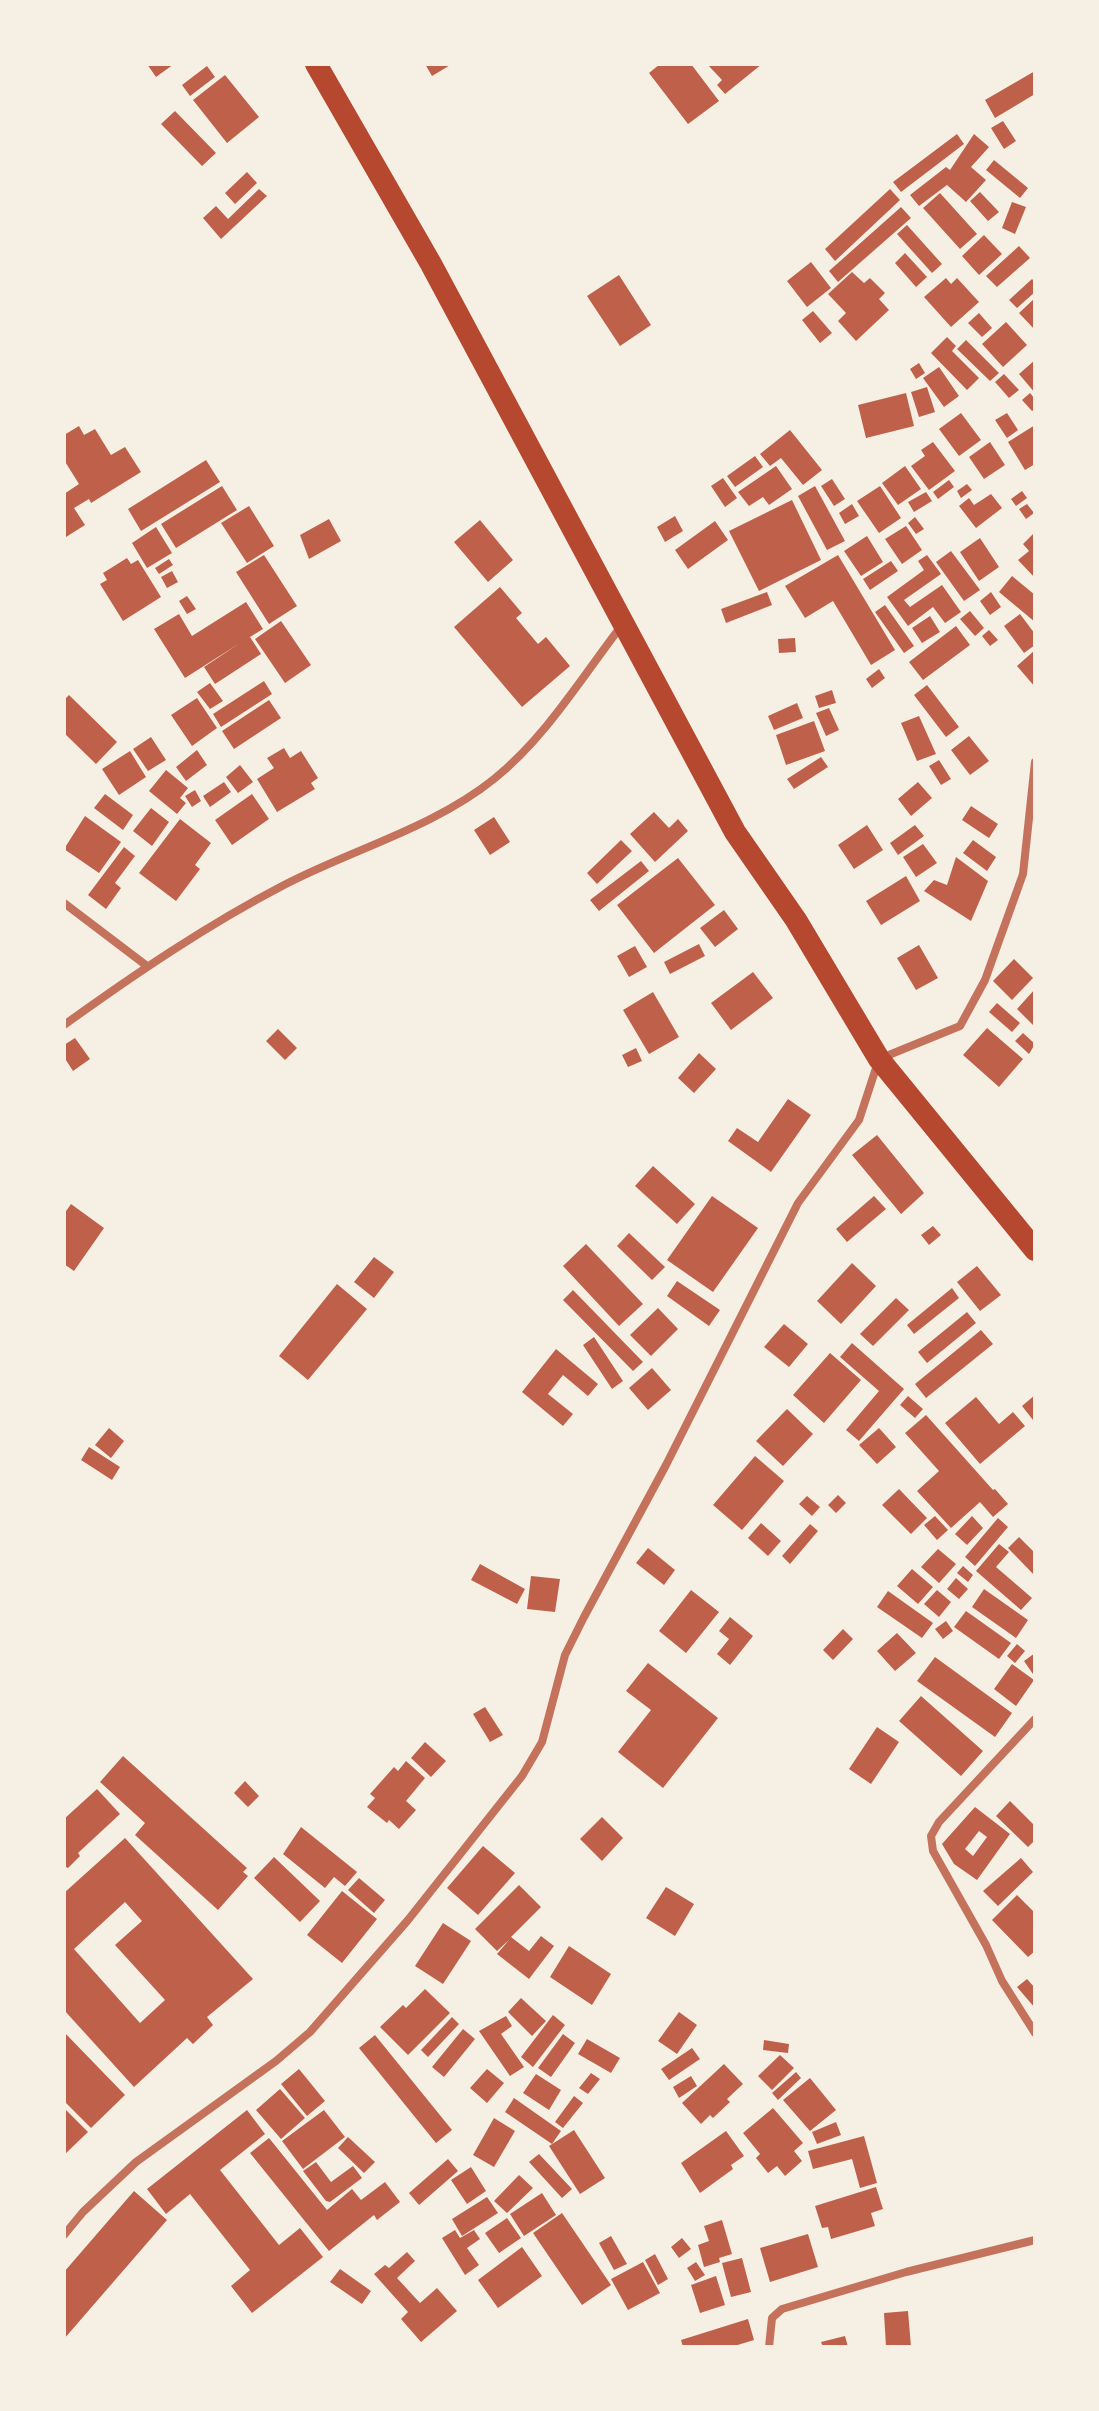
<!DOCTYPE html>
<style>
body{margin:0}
#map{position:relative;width:1099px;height:2411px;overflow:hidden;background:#f6efe4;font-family:Mulish,sans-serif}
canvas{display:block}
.frame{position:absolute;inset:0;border:66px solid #f6efe4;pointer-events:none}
</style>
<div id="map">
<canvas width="1099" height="2411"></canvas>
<div class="frame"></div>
</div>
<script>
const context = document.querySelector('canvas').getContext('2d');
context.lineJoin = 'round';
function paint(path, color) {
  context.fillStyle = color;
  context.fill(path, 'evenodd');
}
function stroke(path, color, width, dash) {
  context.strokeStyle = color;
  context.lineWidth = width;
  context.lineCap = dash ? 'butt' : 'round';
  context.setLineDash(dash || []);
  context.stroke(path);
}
paint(new Path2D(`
 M147,64H174L156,77Z
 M425,64H452L432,76Z
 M660,64H691L719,101L688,124L649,73Z
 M707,64L739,65L762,64L725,94L717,85L722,80Z
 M207,66L215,77L190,96L182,85Z
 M1035,71V94L995,118L985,100Z
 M225,75L259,117L227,143L193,100Z
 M175,111L216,153L202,166L161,124Z
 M1003,121L1016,141L1004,149L991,128Z
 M957,134L964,144L901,192L893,182Z
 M974,134L989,147L971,167L986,180L966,202L947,185L919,206L910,195L946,167L950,170Z
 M994,160L1028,188L1020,198L986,170Z
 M247,172L257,183L235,204L225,193Z
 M259,189L267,196L221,239L203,218L216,206L228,219Z
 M890,189L900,200L835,261L825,249Z
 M980,192L999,212L988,221L970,201Z
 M940,193L977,234L960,249L923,208Z
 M1012,202L1026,207L1015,234L1002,228Z
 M901,207L911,218L838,282L829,271Z
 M907,225L942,264L932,273L897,234Z
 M984,235L1002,254L979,275L962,256Z
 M1019,246L1030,258L997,287L986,276Z
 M905,253L927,277L916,287L895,263Z
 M811,262L831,288L807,307L787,281Z
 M852,272L864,283L870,278L885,293L879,299L889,310L856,341L838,321L846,313L828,294Z
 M619,275L651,325L620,346L587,296Z
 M946,278L951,284L957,278L979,302L951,327L924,297Z
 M1032,279L1035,282V292L1017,308L1009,300Z
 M1035,298V330L1019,313Z
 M813,311L832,333L820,343L802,320Z
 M979,313L992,328L982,337L968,323Z
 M1006,322L1027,345L1003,367L982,344Z
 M947,337L956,346L952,351L979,378L967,390L931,353Z
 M966,340L999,373L990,381L957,349Z
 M1035,360V393L1019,374Z
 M919,363L925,373L916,379L910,369Z
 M939,367L959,396L944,407L923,378Z
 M1004,374L1019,390L1009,398L995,382Z
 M927,387L935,412L919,417L911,392Z
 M906,393L914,426L866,438L858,405Z
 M1030,393L1035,399V409L1032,411L1022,400Z
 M961,413L981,440L959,456L939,429Z
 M1007,413L1018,430L1007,438L995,420Z
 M1035,425V464L1025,470L1008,442Z
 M79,426L84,435L95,429L111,455L125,447L141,472L91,503L89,499L74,508L85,525L66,537L64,494L79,484L64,460V435Z
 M790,430L822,470L803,485L781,458L770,466L760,454Z
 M933,442L955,471L929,490L911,466L925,456L921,450Z
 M990,442L1005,465L984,479L969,457Z
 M755,456L763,467L735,487L727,476Z
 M206,460L220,482L141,531L128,509Z
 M776,466L792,489L769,505L763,497L749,506L738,492Z
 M905,466L921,489L898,505L882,483Z
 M723,478L737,498L725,507L711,486Z
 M832,479L845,499L834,506L821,486Z
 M949,480L954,487L938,499L933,492Z
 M967,484L972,490L961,498L957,491Z
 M222,486L237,510L176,548L161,524Z
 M815,486L845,541L827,550L798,496Z
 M880,486L901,518L879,533L857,501Z
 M1022,491L1027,498L1016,506L1011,499Z
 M926,492L932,501L914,512L908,502Z
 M991,494L1002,508L976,528L959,506L969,498L974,505Z
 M792,500L821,560L759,591L729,531Z
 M852,504L859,516L845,524L839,513Z
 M1027,504L1034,513L1026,519L1019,509Z
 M249,506L274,546L247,563L221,523Z
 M675,516L683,531L665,542L657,527Z
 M915,517L924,529L916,534L908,523Z
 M329,519L341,541L309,559L300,535Z
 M480,520L513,560L488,582L454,542Z
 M715,521L728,540L688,569L675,550Z
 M906,526L922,550L902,564L885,539Z
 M156,527L172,553L147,568L132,543Z
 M1035,532V578L1018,560L1029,551L1023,544Z
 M867,536L883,562L861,576L844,551Z
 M980,538L999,567L979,581L960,552Z
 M951,551L980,590L964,601L936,562Z
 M264,555L297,606L269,624L236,572Z
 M838,555L895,650L871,665L833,601L805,618L785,586Z
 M927,555L941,574L904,600L910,607L942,585L961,612L945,623L933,607L908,626L887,597L924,570L918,561Z
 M127,558L131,564L138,560L161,597L123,621L100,584L107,580L103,573Z
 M169,559L173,565L159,574L155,568Z
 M891,561L898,571L870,590L863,579Z
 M172,571L178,582L167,588L161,577Z
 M1012,576L1035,595V622L999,592Z
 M500,587L522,613L516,618L538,644L546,637L570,666L522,707L454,627Z
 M767,592L772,605L726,623L721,609Z
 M991,592L1001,607L990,615L980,601Z
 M187,596L196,609L187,614L179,601Z
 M246,602L263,629L250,637L261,654L215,684L204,667L240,643L185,678L154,629L179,614L192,636Z
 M885,605L914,646L904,653L875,612Z
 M970,611L984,628L975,636L960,619Z
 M1020,614L1035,634V645L1024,653L1004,626Z
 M930,616L940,632L922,643L912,628Z
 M281,621L311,665L285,683L255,639Z
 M956,626L970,645L923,680L909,662Z
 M989,630L998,640L990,646L982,636Z
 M795,638L796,652L779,653L778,639Z
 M1035,650V687L1017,666Z
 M879,669L885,678L872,688L866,679Z
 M264,681L272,694L221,727L213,714Z
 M210,683L223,701L210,709L197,692Z
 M927,685L959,727L946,737L914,695Z
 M832,690L836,703L819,708L815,696Z
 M69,695L117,742L96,764L64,733V700Z
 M197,698L217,728L192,746L171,715Z
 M269,700L281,718L234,749L222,731Z
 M797,703L803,718L774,730L768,716Z
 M829,708L839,730L826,736L816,713Z
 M919,716L936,754L917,761L901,723Z
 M814,721L825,751L786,765L776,735Z
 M969,736L989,761L970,775L951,750Z
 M151,737L166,760L148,771L133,749Z
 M284,748L290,758L301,751L318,778L311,783L315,789L277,812L257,779L274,768L267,758Z
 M197,750L207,765L186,781L176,767Z
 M130,751L146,777L119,795L102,769Z
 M821,757L828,767L794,789L787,779Z
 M939,760L951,779L941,785L929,766Z
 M240,765L253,782L238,793L226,777Z
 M166,770L188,788L180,798L186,803L177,814L149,791Z
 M224,782L231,792L210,807L203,796Z
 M918,782L932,798L911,816L898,799Z
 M195,790L201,801L192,807L185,796Z
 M105,794L133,815L123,830L94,808Z
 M252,794L269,819L232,845L215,820Z
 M971,806L998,824L989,838L962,820Z
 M151,808L169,822L152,846L133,831Z
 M654,812L669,828L678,819L688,831L655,862L630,834Z
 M85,816L121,842L99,873L64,849Z
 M494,817L510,842L490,855L474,830Z
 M180,819L211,843L195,865L200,869L176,901L139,873Z
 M867,825L883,850L854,869L838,845Z
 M915,825L924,836L898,855L890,843Z
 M621,840L632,851L597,884L587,873Z
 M973,840L996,857L987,871L963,853Z
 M923,844L937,863L916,877L903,857Z
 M124,847L135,856L115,883L121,888L106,909L88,895Z
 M956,857L988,881L971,921L924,891L934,880L947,885Z
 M678,858L715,905L654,953L617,905Z
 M641,861L649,871L599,911L590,900Z
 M906,876L920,901L881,925L866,901Z
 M724,910L738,929L715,947L700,928Z
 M699,944L705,956L670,974L664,962Z
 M919,945L938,978L916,990L897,958Z
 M635,946L647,967L629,977L617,956Z
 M1014,959L1033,978L1012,1000L993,981Z
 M753,972L773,998L731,1030L711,1003Z
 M1035,989V1027L1017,1009Z
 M653,992L679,1037L649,1054L623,1010Z
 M997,1003L1020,1023L1012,1032L989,1012Z
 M987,1028L1023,1059L999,1087L963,1055Z
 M278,1029L297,1048L285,1060L266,1041Z
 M1023,1033L1035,1044L1029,1054L1015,1041Z
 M75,1038L90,1059L73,1071L64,1057V1045Z
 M636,1048L642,1061L628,1067L622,1055Z
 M699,1053L716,1069L694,1093L678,1078Z
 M788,1099L811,1115L771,1172L728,1141L737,1128L758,1142Z
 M877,1135L924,1193L901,1214L852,1155Z
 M653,1166L695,1204L677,1224L635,1186Z
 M712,1196L758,1228L713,1292L667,1260Z
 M874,1196L886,1209L847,1242L836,1229Z
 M71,1204L104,1228L74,1271L64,1264V1214Z
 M933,1226L941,1235L929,1245L921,1235Z
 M629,1233L665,1267L652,1280L617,1246Z
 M586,1244L643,1304L619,1326L563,1266Z
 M374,1257L394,1272L374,1298L354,1282Z
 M852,1263L876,1286L841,1324L817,1301Z
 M977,1266L1001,1295L980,1311L957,1282Z
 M677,1281L720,1310L709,1326L667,1296Z
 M337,1284L367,1309L308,1380L279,1356Z
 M952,1288L959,1298L914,1334L907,1325Z
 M573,1290L643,1362L633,1371L563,1300Z
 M896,1298L909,1310L873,1346L860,1334Z
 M658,1308L678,1329L651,1356L630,1335Z
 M967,1312L976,1323L927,1363L918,1352Z
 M784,1324L808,1344L789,1367L764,1347Z
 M981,1330L993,1344L926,1398L915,1384Z
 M594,1337L623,1381L612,1389L583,1345Z
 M852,1343L904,1389L859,1441L846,1430L879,1391L840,1357Z
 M556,1349L598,1384L588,1396L563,1375L548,1394L573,1414L563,1426L522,1392Z
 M830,1353L861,1380L824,1423L793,1395Z
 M652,1368L671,1390L648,1410L629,1388Z
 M1035,1395V1418L1033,1420L1022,1406Z
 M908,1396L923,1409L915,1418L900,1405Z
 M976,1397L999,1424L1013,1412L1025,1426L980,1464L945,1423Z
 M787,1409L813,1434L783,1466L756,1441Z
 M926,1415L993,1490L995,1489L1008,1504L993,1517L980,1502L951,1528L917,1491L939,1471L905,1433Z
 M109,1428L124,1441L111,1458L95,1445Z
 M879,1428L896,1447L877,1464L859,1445Z
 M89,1447L120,1467L112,1480L81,1460Z
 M755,1456L784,1481L742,1530L713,1505Z
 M899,1489L927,1518L911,1534L882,1505Z
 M838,1495L846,1503L836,1513L828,1505Z
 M807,1496L820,1507L812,1516L799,1504Z
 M935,1516L948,1530L937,1540L924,1525Z
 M972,1516L983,1528L967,1545L955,1534Z
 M998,1518L1008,1527L975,1566L965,1557Z
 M761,1523L781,1541L768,1556L748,1538Z
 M810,1524L818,1531L790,1564L782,1556Z
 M1019,1537L1035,1553V1576L1008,1548Z
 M999,1544L1009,1552L996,1567L1032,1598L1021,1610L976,1571Z
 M648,1548L675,1570L664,1585L636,1563Z
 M938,1549L956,1564L939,1583L921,1567Z
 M480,1564L525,1589L517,1604L471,1580Z
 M963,1566L973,1575L968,1582L957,1573Z
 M912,1569L933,1587L918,1604L897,1586Z
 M531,1576L560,1579L555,1612L527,1609Z
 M956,1578L968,1589L959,1599L947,1589Z
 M984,1589L1028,1620L1016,1638L972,1607Z
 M691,1590L719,1612L686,1653L659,1631Z
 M937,1590L951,1602L939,1617L924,1604Z
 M888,1591L933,1623L922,1638L877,1607Z
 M966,1611L1011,1643L999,1659L954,1627Z
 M730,1617L753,1636L730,1665L717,1654L729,1639L719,1631Z
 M946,1621L953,1631L943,1639L935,1629Z
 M843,1629L853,1639L833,1660L823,1650Z
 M897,1633L916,1653L895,1671L877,1651Z
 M1017,1644L1025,1651L1015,1663L1007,1656Z
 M1035,1653V1677L1024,1661Z
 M935,1657L1012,1713L995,1737L917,1681Z
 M648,1663L718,1718L663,1788L618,1752L651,1710L626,1691Z
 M1012,1664L1034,1680L1016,1706L994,1689Z
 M921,1696L983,1751L961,1776L899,1721Z
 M485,1707L503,1735L490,1742L473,1714Z
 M877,1727L899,1742L871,1784L849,1769Z
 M425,1742L446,1761L431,1777L411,1758Z
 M123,1756L247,1868L243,1872L248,1876L218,1910L135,1835L145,1823L100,1782Z
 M406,1761L425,1778L406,1801L416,1810L399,1829L389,1820L387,1823L367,1807L375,1798L370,1794L394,1767L398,1771Z
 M245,1781L259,1796L248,1807L234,1793Z
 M97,1789L120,1814L78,1853L80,1856L68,1868L64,1866V1819Z
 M1010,1801L1035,1826V1840L1028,1847L996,1816Z
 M975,1807L1010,1834L977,1880L954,1864L942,1844ZM979,1831L987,1837L973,1856L965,1849Z
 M602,1817L623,1838L602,1861L580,1839Z
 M301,1827L357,1872L345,1886L334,1877L325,1888L283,1854Z
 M125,1838L253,1979L207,2017L213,2025L193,2044L187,2038L134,2087L64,2010V1893ZM125,1902L142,1921L115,1945L165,2000L140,2023L74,1949Z
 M483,1846L515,1873L478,1915L447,1888Z
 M274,1857L320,1901L300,1922L254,1878Z
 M1021,1858L1033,1872L998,1906L983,1891Z
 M359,1878L385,1900L374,1913L348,1890Z
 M519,1885L541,1907L511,1937L529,1951L541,1936L554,1946L529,1979L497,1954L509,1940L497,1951L475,1929Z
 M666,1887L694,1904L675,1936L646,1918Z
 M342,1891L377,1919L342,1963L307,1935Z
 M1017,1895L1035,1913V1951L1028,1957L992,1920Z
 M443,1923L471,1941L443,1984L415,1966Z
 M569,1946L611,1974L592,2005L550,1977Z
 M1027,1979L1035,1988V2008L1017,1987Z
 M425,1989L450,2013L408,2055L380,2027L403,2005L406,2008Z
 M521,1998L546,2021L532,2036L508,2012Z
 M679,2012L697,2025L677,2054L658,2041Z
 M553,2015L565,2025L533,2067L521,2057Z
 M506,2016L512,2026L501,2034L524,2067L510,2076L479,2031Z
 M452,2017L459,2024L428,2057L421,2050Z
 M463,2029L475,2039L444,2077L432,2067Z
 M64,2032L125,2095L91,2128L64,2101Z
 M563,2034L575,2043L551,2077L538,2068Z
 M375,2035L452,2130L436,2143L359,2048Z
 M587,2039L620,2058L611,2073L578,2054Z
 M764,2040L789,2044L788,2053L763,2050Z
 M692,2048L700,2059L669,2080L661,2069Z
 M780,2055L794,2068L772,2090L758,2076Z
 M724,2064L743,2084L727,2099L730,2102L713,2118L710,2115L701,2124L682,2103Z
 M299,2069L325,2101L307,2116L281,2084Z
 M487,2069L504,2083L487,2103L470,2088Z
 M796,2072L801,2078L778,2100L772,2093Z
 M591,2073L600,2079L588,2094L579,2088Z
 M536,2074L561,2090L549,2110L523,2093Z
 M691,2076L697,2086L679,2098L673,2087Z
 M810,2078L836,2110L810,2131L783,2100Z
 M280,2089L305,2118L281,2139L256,2110Z
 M574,2096L583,2103L563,2128L555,2122Z
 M514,2098L561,2131L552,2144L505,2112Z
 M64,2108L88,2132L64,2155Z
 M773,2108L803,2143L794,2151L802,2161L785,2176L777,2166L768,2173L756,2158L760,2154L743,2133Z
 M247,2110L265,2134L220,2170L279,2245L300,2228L323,2257L252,2313L231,2286L250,2270L190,2194L166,2214L147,2189Z
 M324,2110L345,2137L303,2169L282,2141Z
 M494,2118L515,2131L494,2167L473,2155Z
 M836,2122L841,2135L817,2144L812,2132Z
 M574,2130L605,2178L580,2194L549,2146Z
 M726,2131L744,2156L731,2165L733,2169L700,2193L681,2163Z
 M864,2136L877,2183L860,2188L852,2159L813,2169L808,2151Z
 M348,2137L375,2162L364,2173L338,2148Z
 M269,2138L327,2210L352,2189L361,2200L385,2182L400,2202L377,2220L374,2215L329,2251L250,2153Z
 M539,2154L572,2189L562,2198L529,2162Z
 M448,2159L458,2171L419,2205L409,2193Z
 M316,2162L331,2182L353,2166L362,2178L330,2202L326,2201L303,2171Z
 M471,2167L486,2191L467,2204L451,2180Z
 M519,2175L533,2188L507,2213L494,2201Z
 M876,2187L883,2209L871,2213L875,2226L831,2239L828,2227L822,2228L815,2206Z
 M134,2191L167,2220L64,2339V2272Z
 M542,2193L556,2215L524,2236L510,2214Z
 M487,2197L498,2213L462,2236L452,2219Z
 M562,2213L611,2285L582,2305L533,2233Z
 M507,2218L521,2238L499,2253L485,2233Z
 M722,2220L732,2254L719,2258L720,2262L704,2267L698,2245L709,2241L704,2226Z
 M455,2230L460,2238L474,2230L480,2239L467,2248L479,2265L465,2275L442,2238Z
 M808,2234L818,2267L770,2282L760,2248Z
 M611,2236L627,2264L614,2270L599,2243Z
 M682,2238L691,2249L679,2258L671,2247Z
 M522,2247L542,2276L498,2308L478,2280Z
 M407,2252L415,2261L397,2278L420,2303L437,2288L457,2311L421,2342L401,2319L408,2312L374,2274L385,2265L389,2268Z
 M655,2254L668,2279L658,2285L645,2260Z
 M742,2258L751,2292L731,2297L722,2263Z
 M643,2262L660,2293L628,2310L611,2279Z
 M696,2262L705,2275L695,2281L687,2268Z
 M340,2269L371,2291L362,2304L330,2282Z
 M716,2276L725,2305L700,2313L691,2285Z
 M908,2311L911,2347H886L884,2313Z
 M748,2319L754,2340L731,2347H683L681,2340Z
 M845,2336L848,2347H823L821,2342Z`), '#bf614a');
stroke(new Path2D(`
 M64,903L147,966
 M64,1025C135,974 207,925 284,885C353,849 433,828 494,779C546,737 582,677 622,625
 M1035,1719L939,1822L931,1836L933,1851L986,1945L1002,1981L1035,2033
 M64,2235L83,2212L136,2162L276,2061L310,2032L408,1920L522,1776L542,1742L565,1655L584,1617L666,1465L798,1203L859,1120L879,1059L960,1026L985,980L1023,874L1035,762
 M769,2347L772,2318L782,2309L906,2272L1035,2240`), '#c5725c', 8);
stroke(new Path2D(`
 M316,64L431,264L735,832L796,920L879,1059L1035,1250`), '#b5482f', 22);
</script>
